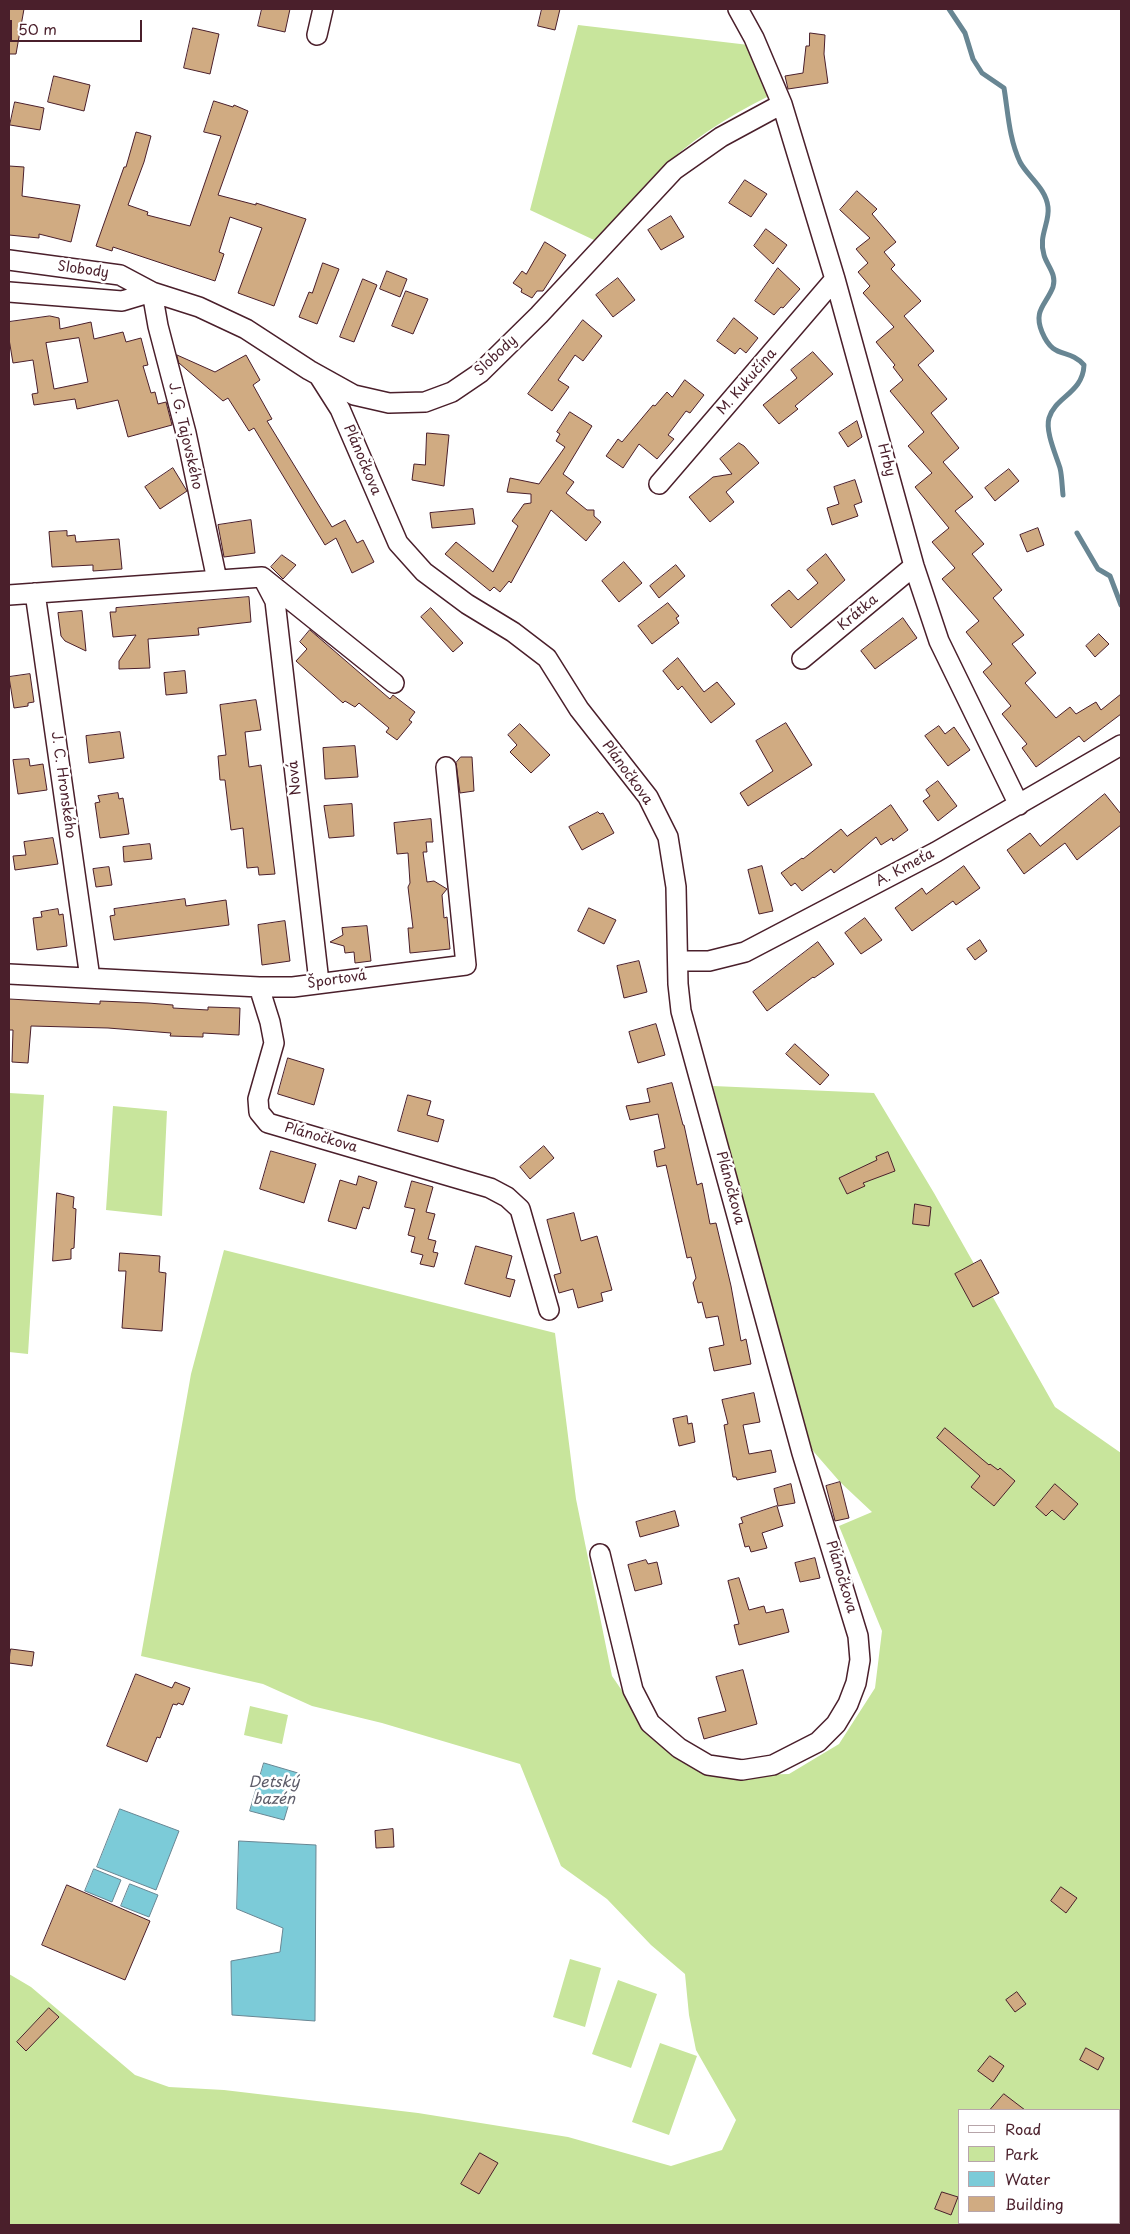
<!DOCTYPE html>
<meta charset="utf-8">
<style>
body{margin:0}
#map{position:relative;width:1130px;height:2234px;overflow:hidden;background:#fff;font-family:"Playpen Sans",sans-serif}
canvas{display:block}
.frame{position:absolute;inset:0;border:10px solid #4a1f2b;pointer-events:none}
.legend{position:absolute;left:958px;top:2109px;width:162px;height:115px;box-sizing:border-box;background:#fff;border:1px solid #b7a5aa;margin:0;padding:6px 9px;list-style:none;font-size:15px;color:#4a1f2b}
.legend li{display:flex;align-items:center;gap:10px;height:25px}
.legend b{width:25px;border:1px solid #b7a5aa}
.scale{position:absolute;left:10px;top:20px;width:132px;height:22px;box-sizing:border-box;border:2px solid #4a1f2b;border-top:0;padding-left:6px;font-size:15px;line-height:18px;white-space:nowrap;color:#4a1f2b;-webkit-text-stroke:4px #fff;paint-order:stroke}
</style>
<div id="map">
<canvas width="1130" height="2234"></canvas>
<div class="frame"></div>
<ul class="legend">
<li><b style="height:6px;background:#fff"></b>Road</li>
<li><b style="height:14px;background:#c8e59c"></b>Park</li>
<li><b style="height:14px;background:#7ccbd8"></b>Water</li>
<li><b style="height:14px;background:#d0ab82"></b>Building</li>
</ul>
<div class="scale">50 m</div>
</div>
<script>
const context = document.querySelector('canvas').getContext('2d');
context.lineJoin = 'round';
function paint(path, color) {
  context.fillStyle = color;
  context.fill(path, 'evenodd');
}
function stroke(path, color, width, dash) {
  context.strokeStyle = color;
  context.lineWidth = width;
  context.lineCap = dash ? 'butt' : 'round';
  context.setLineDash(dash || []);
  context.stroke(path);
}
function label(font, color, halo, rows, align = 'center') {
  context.font = font + ' "Playpen Sans",sans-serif';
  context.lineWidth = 5;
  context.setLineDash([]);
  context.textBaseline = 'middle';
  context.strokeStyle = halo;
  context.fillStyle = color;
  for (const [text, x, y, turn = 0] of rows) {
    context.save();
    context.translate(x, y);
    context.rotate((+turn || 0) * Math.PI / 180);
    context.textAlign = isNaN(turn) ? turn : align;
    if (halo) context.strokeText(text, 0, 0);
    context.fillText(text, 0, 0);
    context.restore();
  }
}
paint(new Path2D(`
 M578,25L749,45L769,96C727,117 687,142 655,175C634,196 616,221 594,240L530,210Z
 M713,1086L874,1093L934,1193L1055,1407L1121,1453V2225H9V1974L31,1987L135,2075L169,2087L224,2090L418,2113L568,2137L671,2166L722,2150L736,2120L696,2050L689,2015L685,1974L651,1945L607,1899L561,1866L520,1764L382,1723L312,1706L263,1684L141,1656L191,1374L224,1250L555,1333L576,1499L612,1676L657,1742L723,1776L789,1774L839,1744L875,1688L882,1631L839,1526L872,1512L840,1482L807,1444ZM959,2110H1119V2223H959Z
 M9,1093L44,1095L28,1354L9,1352Z
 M113,1106L167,1111L162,1216L106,1210Z
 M250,1706L288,1715L282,1744L244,1735Z
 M570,1959L601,1968L585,2027L553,2017Z
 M618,1980L657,1994L631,2068L592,2054Z
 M660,2043L697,2056L669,2135L632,2122Z`), '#c8e59c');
const water = new Path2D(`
 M264,1763L298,1773L284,1820L250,1811Z
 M120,1809L179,1831L156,1890L97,1867Z
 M239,1841L316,1845L315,2021L232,2015L231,1961L280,1952L283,1928L237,1909Z
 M94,1869L121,1880L112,1902L85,1891Z
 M130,1884L158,1895L149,1917L121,1906Z`);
paint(water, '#7ccbd8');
stroke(water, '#688693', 1);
stroke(new Path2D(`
 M949,9L965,33L973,59L982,73L1004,88C1008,112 1009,139 1020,162C1028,177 1046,188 1048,207C1050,223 1038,236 1044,255C1047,266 1057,274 1053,287C1046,305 1033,310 1042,332C1054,361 1068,347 1084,365C1083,393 1055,397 1049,418C1045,431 1056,455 1060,468C1062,476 1062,486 1063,495
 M1077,533L1098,569L1110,576L1121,605`), '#688693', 5);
const building = new Path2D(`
 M9,9H24L16,54H9Z
 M262,9H290L285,32L258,26Z
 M542,9H560L555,30L538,26Z
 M193,28L219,34L210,74L184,68Z
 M810,33L825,35L824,54L828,83L788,89L785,76L803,73L806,46H809Z
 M54,76L90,85L84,111L48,102Z
 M214,101L233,107L234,105L248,111L218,195L256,205V203L306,219L274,306L238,293L262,228L230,217L219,252L224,254L215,281L113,247L112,251L96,246L124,167H126L136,132L151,136L144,162L128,205L148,212L147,215L190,226L221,136L204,132Z
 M15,102L44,108L40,130L10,125Z
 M9,166L24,167L22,196L80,205L71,242L39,234V238L9,235Z
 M745,180L767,194L751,217L729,203Z
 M857,191L877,209L872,214L896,242L884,252L895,265L891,269L921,301L904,316L934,351L918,365L947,399L931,413L959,448L943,462L973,497L955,511L984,544L972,554L1002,590L993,598L1024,635L1012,644L1036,673L1025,683L1056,718L1070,707L1076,714L1096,702L1101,710L1121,694V714L1084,742L1079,736L1036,767L1022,748L1027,744L1002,714L1011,706L983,672L992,664L966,632L979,621L942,579L955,568L932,542L949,528L915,487L932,473L908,446L924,432L890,391L903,380L893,367L895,365L876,342L894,327L863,293L870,286L858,272L868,263L856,249L870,238L840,210Z
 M671,216L684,237L661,250L648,230Z
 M766,229L787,245L773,264L754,246Z
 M545,242L566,255L543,291H537L532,298L521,292L522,289L513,283L522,271L526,274Z
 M323,263L339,269L317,324L299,317L309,292L312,293Z
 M778,268L800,289L783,308L781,307L774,315L755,301Z
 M387,271L407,279L400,297L380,289Z
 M618,278L635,300L613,317L596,295Z
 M363,279L377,285L354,342L340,337Z
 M406,291L428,299L413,334L392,326Z
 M50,316L59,318L60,329L91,322L94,339L123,332L126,342L141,338L148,365L143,366L151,393L155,392L158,404L166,402L172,425L128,437L118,400L77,409L75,399L34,405L32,394L38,393L33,360L13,363L9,339V322ZM79,338L88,382L54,389L46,343Z
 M734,318L758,338L746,353L740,348L735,354L717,341Z
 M583,320L602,336L583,361L575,355L558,380L569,387L552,411L528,394Z
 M813,352L833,374L795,406L798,409L779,424L763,405L797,378L791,370Z
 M177,355L215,372L246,355L260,380L253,385L272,419L267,421L332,527L345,520L357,543L363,540L374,562L352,573L336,538L325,545L254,428L249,431L228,398L223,401L179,363Z
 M685,380L704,395L690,413L686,411L668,435L674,439L657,459L639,444L623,468L606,456L618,439L622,442L653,405L655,406L667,392L672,397Z
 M570,412L592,426L563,474L574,482L566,493L587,510H594V516L601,522L586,541L551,510L511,583L509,581L500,592L494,587L490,591L445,554L456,542L493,572L518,526L512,521L524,504L531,503V494L507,492L510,478L539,484L565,447L556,441L560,434L557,432Z
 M857,421L862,437L848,447L839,433Z
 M427,433L449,435L444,486L412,480L414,464L425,465Z
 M739,443L744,446L759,463L726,492L734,502L710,522L689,497L713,477L732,474L720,459Z
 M173,468L187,491L160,509L145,487Z
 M1009,469L1019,481L995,501L985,488Z
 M855,480L862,502L854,505L858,516L832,525L827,508L839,504L834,487Z
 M473,509L475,524L432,528L430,513Z
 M251,520L255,553L224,557L218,525Z
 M1038,528L1044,545L1027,552L1020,535Z
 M67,531V536L75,535L76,542L119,539L122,569L93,571V565L52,567L49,532Z
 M826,554L845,580L791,628L771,605L789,590L798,600L818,583L807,570Z
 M282,555L296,565L283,579L271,567Z
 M624,562L642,583L619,602L602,581Z
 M676,565L685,576L659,598L650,586Z
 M249,597L251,622L198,628L199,635L148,639L150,668L119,669V661L136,635L113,637L110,612H116V608Z
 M668,603L679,616L676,618L679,623L652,644L638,626Z
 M431,608L463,643L453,652L421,617Z
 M82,611L86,651L65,641L61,636L58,613Z
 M903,618L917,638L875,669L861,651Z
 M310,630L390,699L393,695L415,712L409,720L412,722L397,740L386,732L389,728L359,703L355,707L345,701L343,703L296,661L307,649L300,642Z
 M1099,634L1109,644L1095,657L1086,646Z
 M678,658L704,692L717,682L735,704L711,723L682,686L678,690L663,671Z
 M185,671L187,693L166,695L164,673Z
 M30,674L34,702L28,703V706L14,708L9,677Z
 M256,700L261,730L245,732L249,767L261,765L275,874L259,875L258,867L247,868L243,828L231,830L225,780H220L218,756L226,755L220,705Z
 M786,723L812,765L748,806L740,793L773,771L756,741Z
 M520,724L550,755L531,773L510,752L517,745L508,735Z
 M939,726L945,734L954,727L970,750L948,766L925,736Z
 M120,732L124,758L89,763L86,736Z
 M355,746L358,777L325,779L323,748Z
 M461,757H472L474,791L460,793L456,763Z
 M29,759L30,766L43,764L47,790L18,794L13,760Z
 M938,781L957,806L938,821L923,801L930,796L926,790Z
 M118,793L119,799L123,798L129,834L100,838L95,803L100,802L98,796Z
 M1105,794L1121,814V825L1077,860L1065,843L1024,874L1007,850L1030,833L1040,846Z
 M352,804L354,836L329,838L324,806Z
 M891,805L908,830L893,841L892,838L881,845L876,837L834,873L831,869L802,891L795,883L791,886L781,873L802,858L803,859L841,829L847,836Z
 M598,812L600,814L603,813L614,833L582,850L569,827Z
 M431,819L433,842H426L427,852H423L427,882L434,881L447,889L442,895L444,918L447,917L450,949L410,953L408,928H413L408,887L410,883L408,853L397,854L394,823Z
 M53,838L58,864L15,870L13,856L26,855L24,842Z
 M150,844L152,859L124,862L123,847Z
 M762,866L773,911L759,914L748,870Z
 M964,866L980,888L956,905L953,901L912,931L895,908L922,888L926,894Z
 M109,867L112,885L96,887L93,869Z
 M185,899L186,906L226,900L229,925L114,940L110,916L115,915L114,909Z
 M589,908L616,920L604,944L578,931Z
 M58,909L59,915L63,914L67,946L37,950L33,918L42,917L41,912Z
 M865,918L882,940L861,954L845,933Z
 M285,921L290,961L262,965L258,925Z
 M367,926L371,961L355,963L354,952L345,953L344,946L330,942L343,935L342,928Z
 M980,940L987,951L975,960L967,949Z
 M818,942L834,964L814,978L813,977L767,1011L753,992Z
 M639,961L647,992L624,998L617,966Z
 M9,999L100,1004V1001L148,1003L173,1005V1008L208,1010V1007L240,1008L239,1035L203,1033V1037L170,1036L171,1033L108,1028L31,1026L28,1063L12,1062L13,1030H9Z
 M656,1024L665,1055L638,1063L629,1032Z
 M795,1044L829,1075L820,1085L786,1054Z
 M288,1058L324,1069L314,1105L278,1094Z
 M672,1083L683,1125H684L697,1185L702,1183L710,1224L716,1223L731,1286L741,1341L746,1339L751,1364L714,1371L709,1348L724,1345L718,1316L706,1318L702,1302L698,1303L693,1283L696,1278L691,1257L687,1258L666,1165L657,1167L654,1151L665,1148L658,1114L630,1120L626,1106L650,1102L647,1089Z
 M408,1095L431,1101L427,1115L444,1120L438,1142L398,1131Z
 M544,1146L554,1158L530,1179L520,1167Z
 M271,1151L316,1164L304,1203L260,1189Z
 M888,1152L895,1171L863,1183L865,1186L847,1194L839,1178L877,1160L876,1157Z
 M359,1176L377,1182L369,1209L363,1207L356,1229L328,1221L340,1180L356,1185Z
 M412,1181L433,1187L426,1212L435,1214L428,1239L436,1241L433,1252L438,1253L434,1267L420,1264L423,1255L411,1252L415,1237L408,1235L415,1209L405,1207Z
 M57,1193L74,1197L73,1208L76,1209L74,1248L71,1249V1259L53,1261Z
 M915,1204L931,1207L929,1226L913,1224Z
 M574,1213L581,1241L597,1236L612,1290L601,1293L603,1301L578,1308L573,1289L559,1293L554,1275L561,1273L547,1220Z
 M476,1246L512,1256L506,1278L515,1280L510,1297L465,1284Z
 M120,1253L160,1256L159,1272L166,1273L162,1331L122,1328L126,1271H119Z
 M981,1260L999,1293L973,1307L955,1274Z
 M754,1393L760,1422L743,1425L749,1454L771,1450L776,1472L737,1480L736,1477H733L724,1425L728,1424L722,1400Z
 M687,1416L688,1424L692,1423L695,1442L679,1446L673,1419Z
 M945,1428L989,1465L990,1464L998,1470L1000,1468L1015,1481L994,1506L971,1487L980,1476L937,1438Z
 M840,1482L849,1518L835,1521L826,1486Z
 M791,1484L795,1503L778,1506L774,1489Z
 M1055,1484L1078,1504L1064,1520L1052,1510L1046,1516L1036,1507Z
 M777,1506L783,1526L762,1533L767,1548L751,1552L749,1546L745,1547L739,1524L743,1523L741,1518Z
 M675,1511L679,1526L640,1537L636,1522Z
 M815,1558L820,1578L800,1582L795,1563Z
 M646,1560L648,1564L657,1562L662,1584L635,1591L628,1565Z
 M739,1578L749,1610L764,1606L766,1613L783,1609L789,1632L739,1645L734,1625L739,1624L728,1581Z
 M11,1649L34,1652L32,1666L9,1663Z
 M743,1670L757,1724L704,1739L698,1718L726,1711L716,1677Z
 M136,1674L172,1688L175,1682L190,1688L183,1705L178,1703L177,1705L173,1704L160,1738L157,1737L147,1762L107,1746Z
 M393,1829L394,1847L376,1848L375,1831Z
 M67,1885L150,1921L125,1980L42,1945Z
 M1061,1887L1077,1898L1066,1913L1051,1901Z
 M1017,1992L1026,2004L1015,2012L1006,2000Z
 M49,2008L59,2017L26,2051L17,2042Z
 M1086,2048L1104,2058L1098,2070L1080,2060Z
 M990,2056L1004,2066L993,2082L978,2071Z
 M1004,2094L1025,2110H990Z
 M480,2153L498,2163L479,2194L461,2184Z
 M942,2192L958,2197L951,2215L935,2209Z`);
paint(building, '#d0ab82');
stroke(building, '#4a1f2b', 1);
const minor = new Path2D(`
 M738,9L754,38L782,104L835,279L914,566L939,641L1019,805
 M317,35L323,9
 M9,260L120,275L152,292L158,326L186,433L217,580
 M9,292L122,301L152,292L199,307L246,329L309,370L354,395L389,403L425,402L452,392L480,373L539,315L674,170L721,137L782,104
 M319,376L340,409L398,543L424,572L467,604L513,632L547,658L579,709L648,797L668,837L676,887L678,984L681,1011L802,1453L858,1636L860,1660L856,1683L848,1704L836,1724L818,1742L773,1765L742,1770L708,1765L679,1748L650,1723L633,1690L600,1554
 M659,484L835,279
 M265,582L275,601L319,982
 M35,593L90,978
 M9,595L262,577L394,683
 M802,659L914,566
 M679,961H709L745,952L936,852L1121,745
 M9,974L259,987H293L466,965L446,767
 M259,987L270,1022L274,1043L258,1099L259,1112L268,1123L490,1188L507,1197L520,1209L549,1310`);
stroke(minor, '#4a1f2b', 22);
stroke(minor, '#fff', 19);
label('14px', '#4a1f2b', '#fff', [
 ["Slobody",83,270,8],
 ["Slobody",496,356,-43],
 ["M. Kukučína",747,382,-49],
 ["J. G. Tajovského",185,436,77],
 ["Plánočkova",362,460,67],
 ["Hrby",886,460,75],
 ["Krátka",858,613,-40],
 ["Plánočkova",627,773,54],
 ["Nová",295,778,-96],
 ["J. C. Hronského",63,785,82],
 ["A. Kmeťa",905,868,-28],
 ["Športová",337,980,-8],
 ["Plánočkova",321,1138,16],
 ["Plánočkova",730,1188,75],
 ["Plánočkova",841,1577,73]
]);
label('italic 15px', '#5c5b68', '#fff', [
 ["Detský",274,1783],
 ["bazén",274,1800]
]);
</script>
